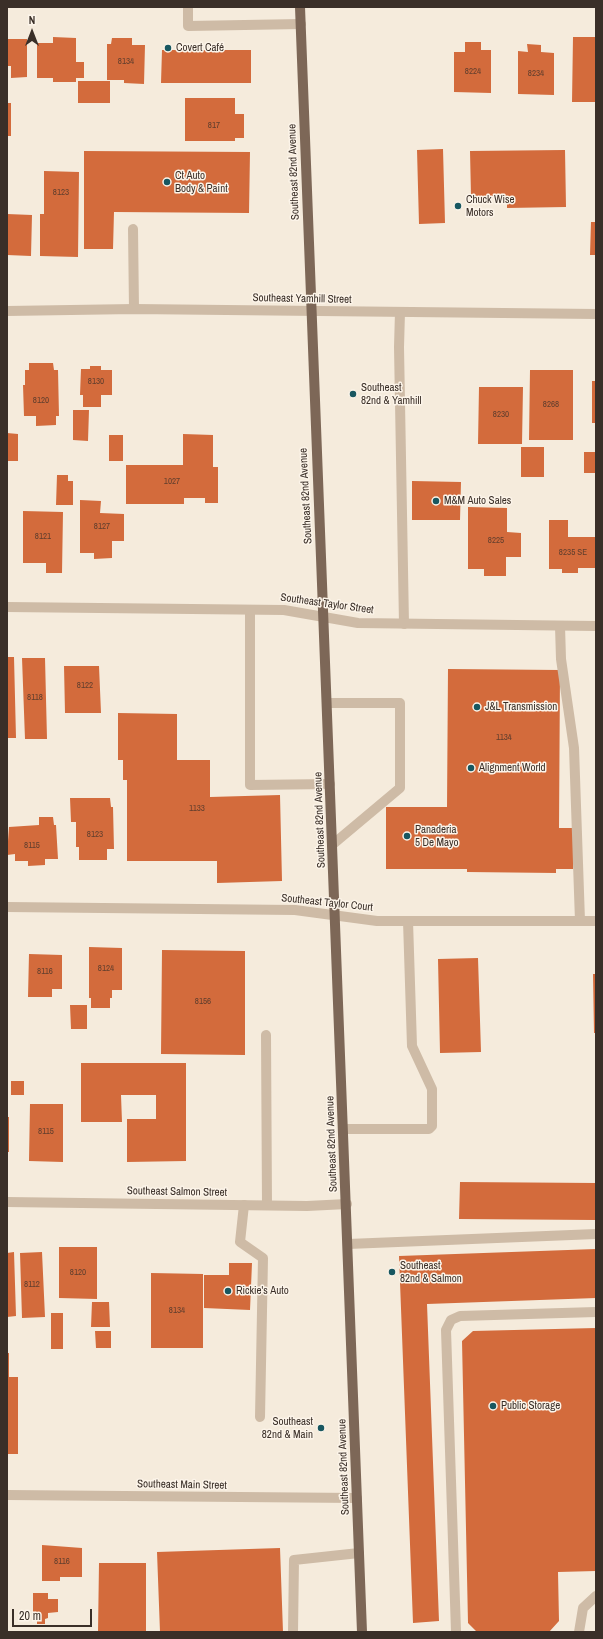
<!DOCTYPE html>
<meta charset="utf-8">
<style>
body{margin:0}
#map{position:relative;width:603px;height:1639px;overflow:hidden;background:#f5ebdc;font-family:"Archivo Narrow",sans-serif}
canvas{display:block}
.frame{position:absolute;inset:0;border:8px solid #3a2f28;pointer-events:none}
.north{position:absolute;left:12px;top:12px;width:40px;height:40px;-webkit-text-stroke:3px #fcf4e9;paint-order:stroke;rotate:0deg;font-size:11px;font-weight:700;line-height:16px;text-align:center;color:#3a2f28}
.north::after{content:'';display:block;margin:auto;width:14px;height:18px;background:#3a2f28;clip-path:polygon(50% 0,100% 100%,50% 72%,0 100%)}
.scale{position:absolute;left:12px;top:1609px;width:80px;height:18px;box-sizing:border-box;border:2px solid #3a2f28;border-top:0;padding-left:5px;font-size:12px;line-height:14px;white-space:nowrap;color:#3a2f28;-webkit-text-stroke:3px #fcf4e9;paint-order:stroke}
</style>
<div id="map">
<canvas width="603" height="1639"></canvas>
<div class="frame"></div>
<div class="north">N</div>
<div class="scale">20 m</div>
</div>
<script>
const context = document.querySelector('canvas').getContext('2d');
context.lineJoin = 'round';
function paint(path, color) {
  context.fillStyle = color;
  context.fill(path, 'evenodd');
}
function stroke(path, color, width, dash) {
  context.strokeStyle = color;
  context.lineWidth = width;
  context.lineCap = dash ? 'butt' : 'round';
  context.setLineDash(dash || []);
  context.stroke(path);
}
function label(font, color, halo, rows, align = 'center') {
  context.font = font + ' "Archivo Narrow",sans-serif';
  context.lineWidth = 3;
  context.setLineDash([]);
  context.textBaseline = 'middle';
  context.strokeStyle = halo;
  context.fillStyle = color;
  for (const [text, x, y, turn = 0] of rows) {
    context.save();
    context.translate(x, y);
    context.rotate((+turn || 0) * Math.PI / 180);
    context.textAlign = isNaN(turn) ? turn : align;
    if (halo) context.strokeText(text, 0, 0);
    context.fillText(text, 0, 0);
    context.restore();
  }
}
paint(new Path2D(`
 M53,37L76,38V62H84V78H76V82H53V78H37V43H53Z
 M573,37H596V102H572Z
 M112,38H132V45H145L144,84L124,83V80H107V44H111Z
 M7,39H27V77L11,78V66H7Z
 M465,42H481V50H491V93L454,92V52H465Z
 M527,44L541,45V52L554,53V95L518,94V51L528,52Z
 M162,50H251V83H161Z
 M78,81H110V103H78Z
 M185,98H235V114H244V138H235V141H185Z
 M7,103H11V136H7Z
 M443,149L445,223L419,224L417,150Z
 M565,150L566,207L507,208V196H471L470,151Z
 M84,151L250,152L249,213L114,212L113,249H84Z
 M44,171L79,172L78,257L40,256V214H44Z
 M7,214L32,215L31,256L7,255Z
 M591,222H596V255H590Z
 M29,363H53L54,370H58L59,416H56V425L36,426V416H24L23,385H25V370H29Z
 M90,366H101V370H112V395H101V407H83V395H80L81,369H90Z
 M530,370H573V440H529Z
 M592,381H596V423H592Z
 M479,387H523L522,444H478Z
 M73,410H89L88,441L73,440Z
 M7,433L18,434V461H7Z
 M183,434L213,435V467H218V503H205V498H184V504H126V465H183Z
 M109,435H123V461H109Z
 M521,447H544V477H521Z
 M584,452H596V473H584Z
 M57,475H68V481H73V505H56Z
 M412,481L461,482L460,520H412Z
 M80,500L101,501L100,513L124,514V541H112V558L94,559V553H80Z
 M468,507L507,508V532L521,533V557H506V576H484V569H468Z
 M23,511L63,512L62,573H46V563H23Z
 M549,520H568V537H596V568H578V573H562V569H549Z
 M7,657H14L16,738H7Z
 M22,658H45L47,739H25Z
 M64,666H99L101,713H65Z
 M448,669L560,670L559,828H573V869H556V873L467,872V869H386V807H447Z
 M118,713L177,714V760H210V797L280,795L282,881L217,883V861H127V780H123V760H118Z
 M70,798H110L111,807H113L114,849H107V860H79V847H76V822H71Z
 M39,817H53L54,825H56L58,859H45V865L28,866V861H15V854L7,855L9,827L39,825Z
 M89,947L122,948V990H112V998H110V1008H91V998H89Z
 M162,950L245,951V1055L161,1054Z
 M29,954L62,955V989H52V997H28Z
 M478,958L481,1052L440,1053L438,959Z
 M593,974H596V1033H594Z
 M70,1005H87V1029H71Z
 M81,1063H186V1161L127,1162V1119H156V1095H121L122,1122H81Z
 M11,1081H24V1095H11Z
 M30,1104H63V1162L29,1161Z
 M7,1117H9V1152H7Z
 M460,1182L596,1183V1220L459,1219Z
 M59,1247H97V1299L59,1298Z
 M596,1249V1298L427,1304L439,1621L413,1623L399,1256Z
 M14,1252L16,1316L7,1317V1253Z
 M42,1252L45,1317L22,1318L20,1253Z
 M229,1263H252L250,1310L204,1308V1275H229Z
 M151,1273L203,1274V1348H151Z
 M92,1302H109L110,1327H91Z
 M51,1313H63V1349H51Z
 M596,1328V1571L558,1572L559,1621L549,1632H477L468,1623L462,1341L473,1331Z
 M95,1331H111V1348H96Z
 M7,1353H9V1377H18V1454H7Z
 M42,1545L82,1548V1577H60V1581H42Z
 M280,1548L283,1632H160L157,1552Z
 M99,1563H146V1632H98Z
 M33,1593H48V1599H58V1612L48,1613V1618L45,1619V1624H37V1619H33Z`), '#d36b3c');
stroke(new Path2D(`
 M188,7V26L301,24
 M133,229L134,309
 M400,312L399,347L404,624
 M250,610V785L330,784
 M560,626L561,659L574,748L580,921
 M327,703H400V788L332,845
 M266,1035L267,1205
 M343,1129H429L432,1126V1089L412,1046L408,921
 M244,1205L240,1242L263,1258L260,1417
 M348,1244L596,1234
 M293,1632L294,1560L359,1553
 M456,1632L446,1330L451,1320L460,1316L596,1312
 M579,1632L583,1608L596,1596`), '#cebba6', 10);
stroke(new Path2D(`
 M7,311L134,309L596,314
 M7,607L284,610L358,623L596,626
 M7,907L295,910L377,921H596
 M7,1202L307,1206L347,1204
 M7,1495L357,1498`), '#cebba6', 10);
stroke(new Path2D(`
 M300,7L362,1632`), '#7d6757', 10);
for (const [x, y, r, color] of [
 [168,48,4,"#185760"],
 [167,182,4,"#185760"],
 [458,206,4,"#185760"],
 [353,394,4,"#185760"],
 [436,501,4,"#185760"],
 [477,707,4,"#185760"],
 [471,768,4,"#185760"],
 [407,836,4,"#185760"],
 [392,1272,4,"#185760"],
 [228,1291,4,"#185760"],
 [493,1406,4,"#185760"],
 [321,1428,4,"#185760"]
]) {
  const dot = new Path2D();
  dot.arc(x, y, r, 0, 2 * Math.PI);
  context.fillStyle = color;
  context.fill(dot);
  stroke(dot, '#fcf4e9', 1.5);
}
label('9px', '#603e2d', null, [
 ["8134",126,62],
 ["8224",473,72],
 ["8234",536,74],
 ["817",214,126],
 ["8123",61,193],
 ["8130",96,382],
 ["8120",41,401],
 ["8268",551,405],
 ["8230",501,415],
 ["1027",172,482],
 ["8127",102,527],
 ["8121",43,537],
 ["8225",496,541],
 ["8235 SE",573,553],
 ["8122",85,686],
 ["8118",35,698],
 ["1134",504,738],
 ["1133",197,809],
 ["8123",95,835],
 ["8115",32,846],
 ["8124",106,969],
 ["8116",45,972],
 ["8156",203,1002],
 ["8115",46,1132],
 ["8120",78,1273],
 ["8112",32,1285],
 ["8134",177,1311],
 ["8116",62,1562]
]);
label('11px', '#3a2f28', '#fcf4e9', [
 ["Covert Café",176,48],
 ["Ct Auto",175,176],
 ["Body & Paint",175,189],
 ["Chuck Wise",466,200],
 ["Motors",466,213],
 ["Southeast",361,388],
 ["82nd & Yamhill",361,401],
 ["M&M Auto Sales",444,501],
 ["J&L Transmission",485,707],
 ["Alignment World",479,768],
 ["Panaderia",415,830],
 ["5 De Mayo",415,843],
 ["Southeast",400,1266],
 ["82nd & Salmon",400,1279],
 ["Rickie's Auto",236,1291],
 ["Public Storage",501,1406],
 ["Southeast",313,1422,"right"],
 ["82nd & Main",313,1435,"right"]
], 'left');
label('11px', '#3a2f28', '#fcf4e9', [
 ["Southeast 82nd Avenue",294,172,-92],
 ["Southeast Yamhill Street",302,299,1],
 ["Southeast 82nd Avenue",306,496,-93],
 ["Southeast Taylor Street",327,604,8],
 ["Southeast 82nd Avenue",320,820,-92],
 ["Southeast Taylor Court",327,903,6],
 ["Southeast 82nd Avenue",332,1144,-92],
 ["Southeast Salmon Street",177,1192,1],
 ["Southeast 82nd Avenue",344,1467,-92],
 ["Southeast Main Street",182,1485,1]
]);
</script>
